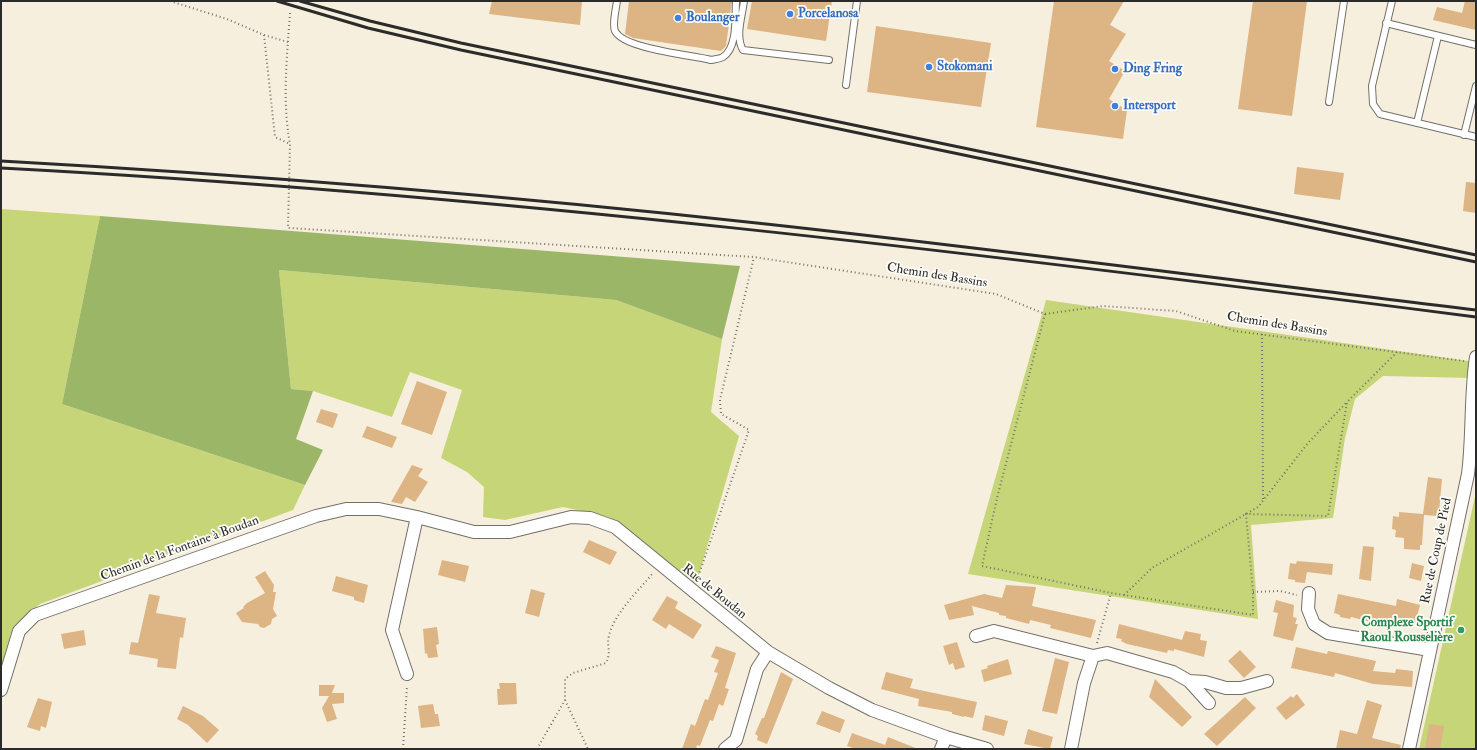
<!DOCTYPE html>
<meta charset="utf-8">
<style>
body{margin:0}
#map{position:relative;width:1477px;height:750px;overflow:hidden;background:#f7efdd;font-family:"IM FELL Double Pica",serif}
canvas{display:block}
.frame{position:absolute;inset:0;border:2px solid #2b2b2b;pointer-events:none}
</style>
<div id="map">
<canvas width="1477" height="750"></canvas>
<div class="frame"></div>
</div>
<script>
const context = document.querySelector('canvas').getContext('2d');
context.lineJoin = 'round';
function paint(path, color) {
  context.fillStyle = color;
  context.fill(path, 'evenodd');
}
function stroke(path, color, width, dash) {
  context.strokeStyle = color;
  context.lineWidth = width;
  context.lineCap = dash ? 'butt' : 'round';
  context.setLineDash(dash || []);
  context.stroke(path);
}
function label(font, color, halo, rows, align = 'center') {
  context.font = font + ' "IM FELL Double Pica",serif';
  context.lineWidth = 3.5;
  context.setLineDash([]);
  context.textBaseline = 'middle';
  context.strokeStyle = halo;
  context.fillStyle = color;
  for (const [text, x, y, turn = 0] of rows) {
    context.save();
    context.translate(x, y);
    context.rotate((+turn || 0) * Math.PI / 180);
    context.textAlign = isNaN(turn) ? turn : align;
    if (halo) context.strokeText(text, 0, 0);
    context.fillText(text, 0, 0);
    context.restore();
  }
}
paint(new Path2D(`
 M1,209L100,216L62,404L305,485L293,510L40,604L13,627L1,667Z
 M279,270L616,300L722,339L711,412L739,436L694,592L636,539L609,517L563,507L505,520L483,517L484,487L467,472L441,458L462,390L410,372L392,417L313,391L291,389Z
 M1046,300L1475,362L1473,378L1383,376L1355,399L1345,438L1333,518L1251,525L1258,619L968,574Z
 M1476,492V749H1419Z`), '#c5d577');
paint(new Path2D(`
 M100,216L740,266L722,339L616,300L279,270L291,389L313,391L296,439L323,450L305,485L62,404Z`), '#9cb668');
paint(new Path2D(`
 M492,1H582L580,25L489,14Z
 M629,1H732L726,46L721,51L633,38L625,34Z
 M752,1H832L826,41L747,29Z
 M1054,1H1124L1110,25L1126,34L1109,61L1125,71L1109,99L1127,110L1123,139L1036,127Z
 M1253,1H1307L1292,116L1238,109Z
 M1465,1H1476V30L1433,20L1437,7L1462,13Z
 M876,26L991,43L981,107L867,92Z
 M1297,167L1344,173L1340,200L1294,194Z
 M1466,182L1476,183V213L1463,211Z
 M417,381L447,392L432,435L401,424Z
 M321,409L338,414L333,428L316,422Z
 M367,426L397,437L392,448L362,437Z
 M412,465L423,469L418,476L428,482L415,502L406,497L402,504L391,502Z
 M1428,477L1442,479L1439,512L1437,511V516L1424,515L1422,545H1420V550L1404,549V538L1395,537L1396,530L1392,529L1393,516L1399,517V512L1423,514Z
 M589,540L617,552L610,565L583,552Z
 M1363,546L1374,547L1371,581L1359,579Z
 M442,560L469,566L465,582L438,575Z
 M1297,561L1333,564L1332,575L1307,572L1305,583L1295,582V580L1288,579L1290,563L1296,564Z
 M1412,563L1424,566L1421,581L1409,578Z
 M265,571L274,585L273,592H276L273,609L277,616L272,619L271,624L264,628L260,627L258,624L242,622L236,613L244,608L243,607L247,603L265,593L255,577Z
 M336,576L368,585L364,603L354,600V597L332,591Z
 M1006,585L1036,587L1032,606L1096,620L1091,638L1050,628L1051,625L1030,620L1029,624L1006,618V616L999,615V613L972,606L974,615L949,620L944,605L984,594L1002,598Z
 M531,589L545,593L539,617L525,613Z
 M149,594L160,596L156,613L186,618L183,638L180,637L176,669L157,667L158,659L129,654L131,642L138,643Z
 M1338,594L1396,606L1397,599L1420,605L1415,624L1409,622V624L1387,619L1386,623L1380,622L1379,624L1351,617L1350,619L1340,617V615L1334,613Z
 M667,596L678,602L675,608L702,625L693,639L669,624L666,629L652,620Z
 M1276,600L1294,605L1293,617L1297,618L1295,624H1298L1293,641L1273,636L1278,613L1273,612Z
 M1119,624L1182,640L1185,631L1201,634L1200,640L1207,641L1204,657L1174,649V651L1168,650L1167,653L1127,644L1121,641L1122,639L1116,638Z
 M437,627L439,644L436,645L438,657L428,658L427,653L425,654L423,629Z
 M84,630L86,645L64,649L61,634Z
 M957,642L965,667L955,670L953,663L949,665L943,646Z
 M716,646L736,653L725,688L729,689L723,706L719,704L713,721L710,720L700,746L697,745L696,749H682L691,724L695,726L705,699L708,700L718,673L714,672L719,660L711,657Z
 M1296,647L1327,654L1328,651L1376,661L1373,671L1395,673L1396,669L1413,671L1412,687L1373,684L1335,673L1334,677L1291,668Z
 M1240,650L1256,667L1244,678L1228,661Z
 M1055,658L1069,662L1057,714L1042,711Z
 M1008,659L1012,674L984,682L981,670L988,668L987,666Z
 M781,672L793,679L767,744L757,740L758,736L755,734L762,718H764Z
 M886,672L913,679L910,688L977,702L973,718L964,716V717L952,714V712L918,706L919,699L881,689Z
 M1155,679L1192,717L1182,727L1149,697Z
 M499,683H516L517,704L498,705L497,689H500Z
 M319,685H335L332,693H344V703L332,704L337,719L327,722L322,708L329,696H319Z
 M1297,694L1305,705L1286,720L1276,708L1291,696L1293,698Z
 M1245,697L1256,708L1217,746L1204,734Z
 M38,698L52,702L46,728L41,726L40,731L27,727Z
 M1367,700L1382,705L1372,738L1401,745L1400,749H1336L1340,730L1357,734Z
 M433,704L435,714H438L440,726L421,728L418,706Z
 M183,706L203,716L219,730L207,743L188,725L177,719Z
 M822,711L845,720L840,733L816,724Z
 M985,715L1008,721L1004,736L982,730Z
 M1429,724L1444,726L1440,749H1425Z
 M1028,729L1053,737L1050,749L1024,744Z
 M852,733L885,745L888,737L918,749H856L847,746Z`), '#ddb484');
const service = new Path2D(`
 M617,1C616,9 612,24 615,31C624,49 691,55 711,60C715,59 720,59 723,57C738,47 735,17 736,1
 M744,1C742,17 735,36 743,50L829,60
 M1392,1L1372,86L1373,104L1380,114L1476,137
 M1386,23L1476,45
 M846,85L857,1
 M1329,102L1344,1
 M1417,123L1438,36
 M1464,135L1476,86`);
const minor = new Path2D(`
 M1309,593L1308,609L1314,624L1328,633L1430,650
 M976,636L994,631L1093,656L1107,653L1173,672L1189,681L1205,682L1226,688H1241L1267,681
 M407,674L392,630L417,517
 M1189,681L1209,703
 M1,690L19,631L35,615L316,516L346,509H379L417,517L474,532H510L571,517L590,518L615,527L768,652L829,688L872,710L946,737L987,749
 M725,749L736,740L757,669L768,652
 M941,749L946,737
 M1071,749L1084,683L1093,656
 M1409,749L1468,474C1473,435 1470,396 1476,357`);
stroke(service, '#727069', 8);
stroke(minor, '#727069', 14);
stroke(new Path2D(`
 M170,1L227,19L264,35L275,137L290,144L288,228L754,257L996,294L1045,314L1103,306L1176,311L1235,331L1464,361
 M290,13C287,57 282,101 290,144
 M264,35L288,42
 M1045,314L997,498L982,566L1111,593L1253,615V592L1246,514L1328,516L1347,402L1397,352
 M1262,334L1263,501
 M697,580L749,430L721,414L720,400L754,257
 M1253,592L1280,591L1297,595
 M1124,595L1152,568L1258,507L1308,443L1346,403
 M1097,643L1111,593
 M565,700L588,749
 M403,749L407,686
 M537,749L565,700V679L573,673L606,663C612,650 606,647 609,636C613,615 639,590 653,573`), '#727069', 2, [1, 3]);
stroke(service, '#fff', 6);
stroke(minor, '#fff', 12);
stroke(new Path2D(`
 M277,1L368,28L461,50L1476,262
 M300,1L370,21L461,43L1476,255
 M1,161C256,175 512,196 766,224C1003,250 1239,281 1476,310
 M1,168C495,194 986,254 1476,317`), '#2b2b2b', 3);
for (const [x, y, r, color] of [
 [790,14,4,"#3f7fe0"],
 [678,18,4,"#3f7fe0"],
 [929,67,4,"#3f7fe0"],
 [1115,69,4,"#3f7fe0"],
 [1115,106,4,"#3f7fe0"],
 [1461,630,4,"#2e9e5b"]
]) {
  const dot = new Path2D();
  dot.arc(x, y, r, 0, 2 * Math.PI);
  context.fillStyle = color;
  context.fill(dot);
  stroke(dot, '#fdfcf7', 1.5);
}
label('bold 13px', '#366cbe', '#fdfcf7', [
 ["Porcelanosa",798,14],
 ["Boulanger",686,18],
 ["Stokomani",937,67],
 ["Ding Fring",1123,69],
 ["Intersport",1123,106]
], 'left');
label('13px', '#2b2b2b', '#fdfcf7', [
 ["Chemin des Bassins",937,276,9],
 ["Chemin des Bassins",1277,325,9],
 ["Chemin de la Fontaine à Boudan",180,549,-20],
 ["Rue de Coup de Pied",1437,551,-78],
 ["Rue de Boudan",714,592,39]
]);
label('bold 13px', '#27864d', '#fdfcf7', [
 ["Complexe Sportif",1453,623],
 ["Raoul Rousselière",1453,638]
], 'right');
</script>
